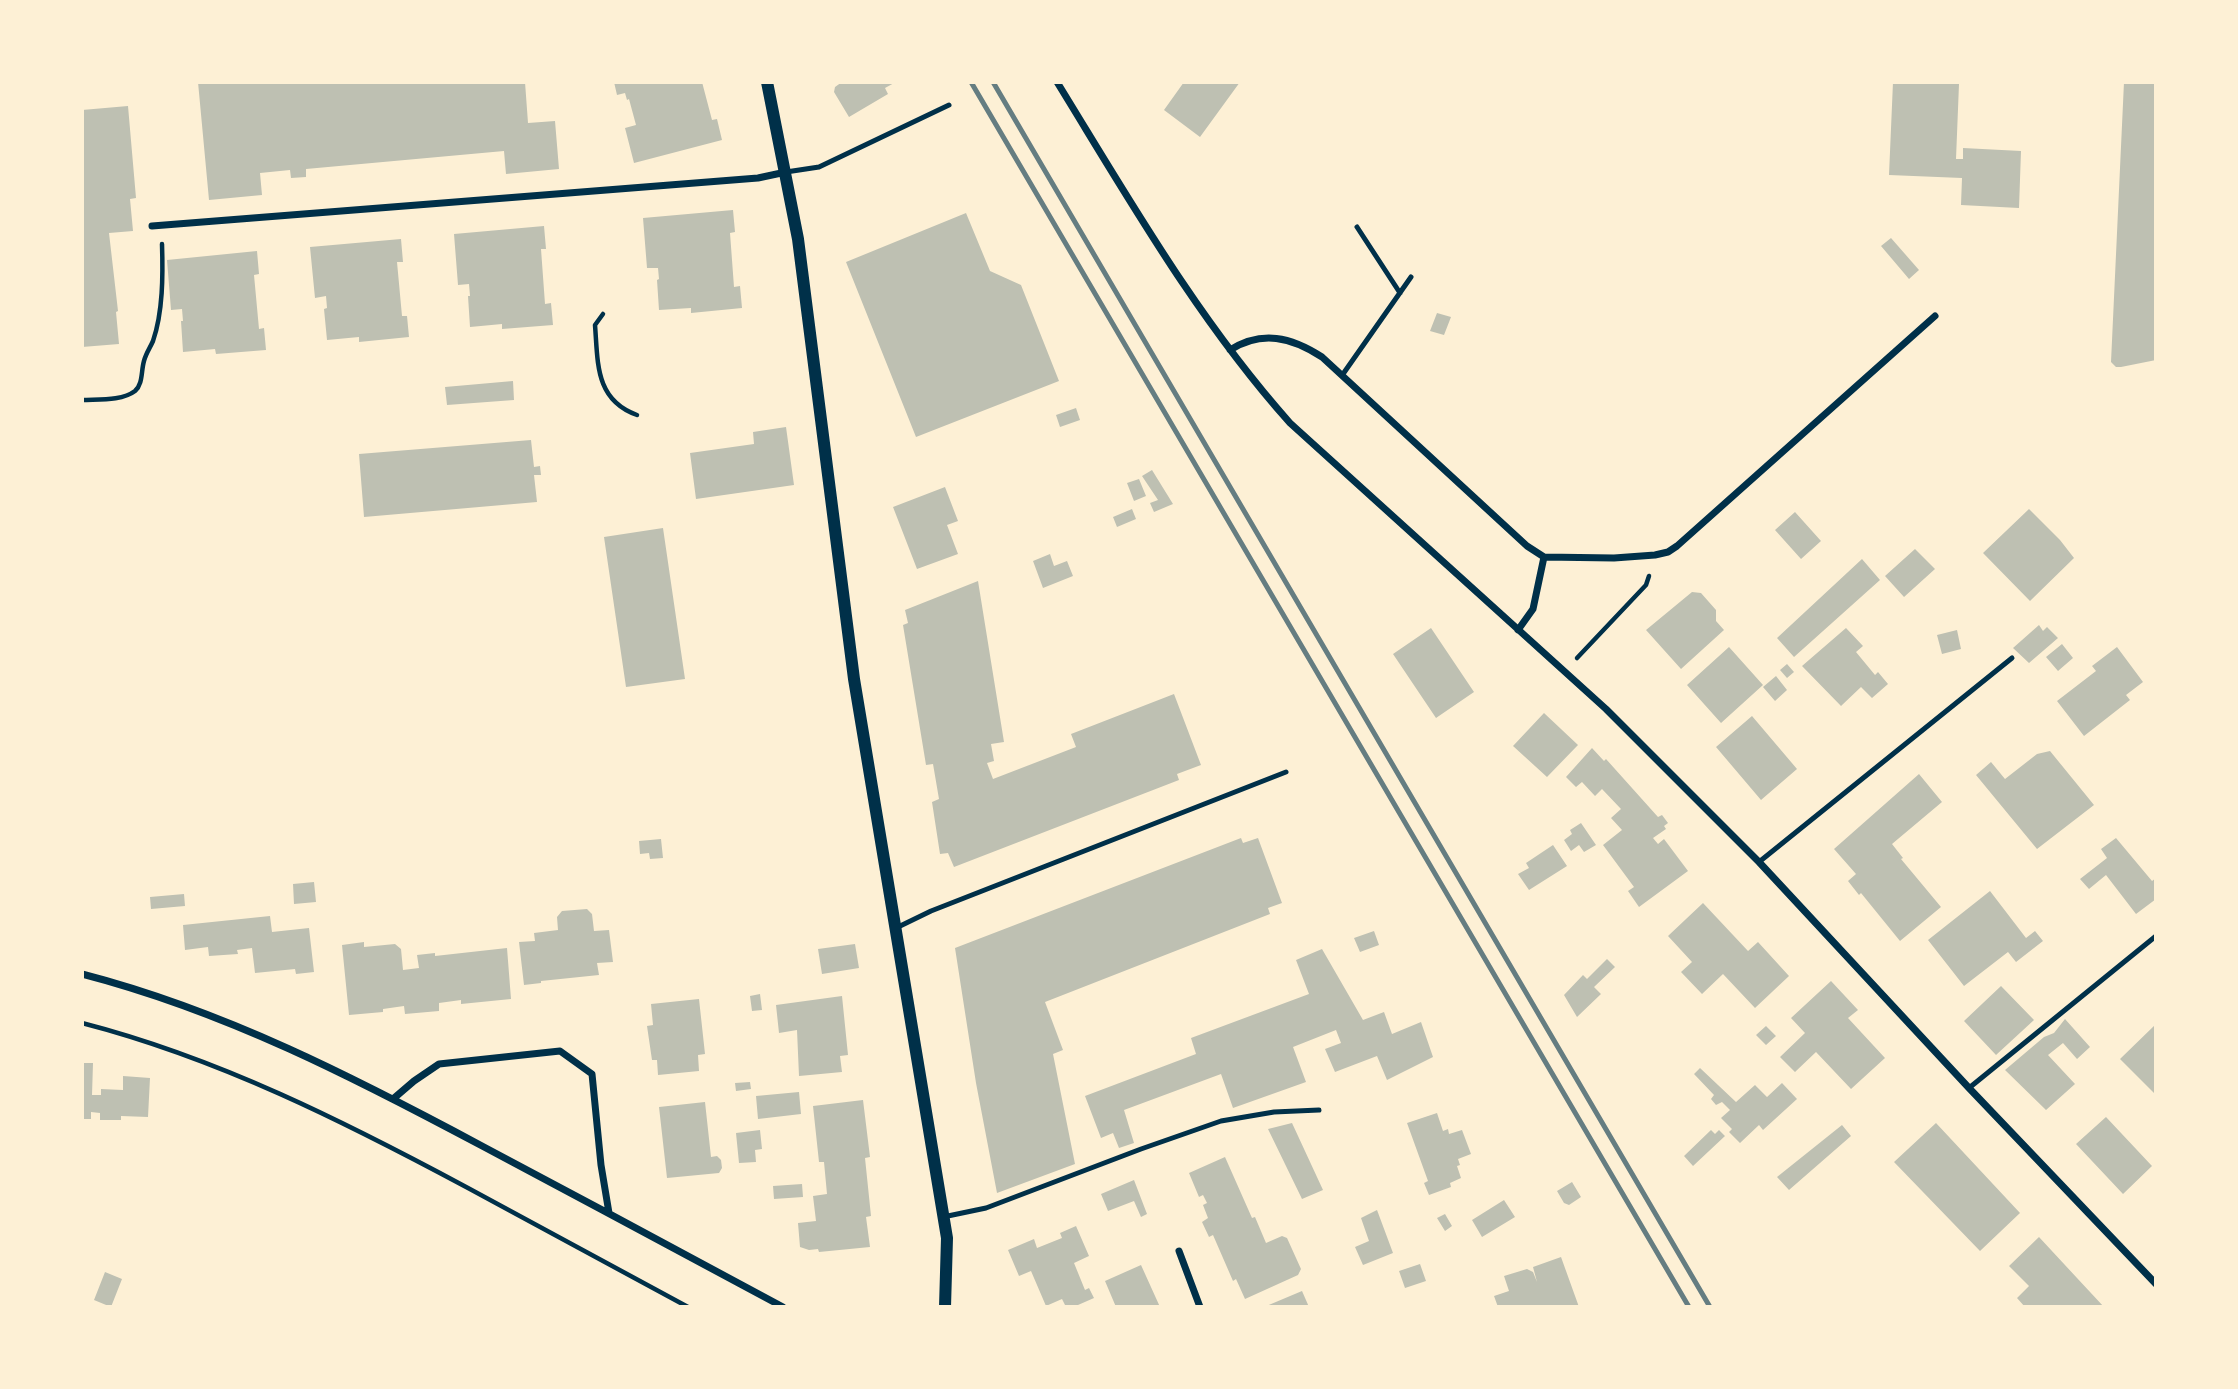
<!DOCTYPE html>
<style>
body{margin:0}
#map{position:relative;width:2238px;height:1389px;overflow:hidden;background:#fdf0d5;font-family:Literata,serif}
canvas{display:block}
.frame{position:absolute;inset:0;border:84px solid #fdf0d5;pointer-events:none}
</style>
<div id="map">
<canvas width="2238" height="1389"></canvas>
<div class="frame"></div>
</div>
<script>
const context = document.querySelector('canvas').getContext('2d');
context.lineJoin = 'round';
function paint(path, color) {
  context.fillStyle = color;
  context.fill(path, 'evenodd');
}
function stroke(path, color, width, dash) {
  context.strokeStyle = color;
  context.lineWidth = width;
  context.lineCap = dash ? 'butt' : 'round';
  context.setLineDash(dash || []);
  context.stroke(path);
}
paint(new Path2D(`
 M198,82H525L528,123L555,121L559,169L506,174L504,151L306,169V177L291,178L290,170L260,173L262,195L209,200Z
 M614,82H702L712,120L717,119L722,140L634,163L625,128L636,125L629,99L627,100L625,93L617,95Z
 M842,82H896L885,88L888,94L849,117L834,92L835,87Z
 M1184,82H1240L1200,137L1164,110Z
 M1893,82L1959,84L1956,159H1963V148L2021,151L2019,208L1961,205L1962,178L1889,175Z
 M2124,82H2156V360L2121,367H2116L2111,362Z
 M128,106L136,198L130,199L133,231L109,233L118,311L116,312L119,344L82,347V110Z
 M733,210L735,232L730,233L734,287L740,286L742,308L691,313V308L659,310L657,280L659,279L658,268H647L643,218Z
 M966,213L990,271L1021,285L1059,381L916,437L846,262Z
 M544,226L546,249H541L545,304L551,303L553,325L502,329V324L470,327L468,296H470L469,284L458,285L454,234Z
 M1891,238L1919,270L1909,279L1881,246Z
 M401,239L403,262H397L402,316H407L409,337L359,342V337L327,340L324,309L327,308L326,296L315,298L310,247Z
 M257,251L259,274L254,275L259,329L264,328L266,350L216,354L215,349L183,352L181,321H183L182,309L171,310L167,260Z
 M1437,313L1451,317L1444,335L1430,331Z
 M513,381L514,400L447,405L445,387Z
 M1076,408L1080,420L1060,427L1056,415Z
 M786,427L794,485L696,499L690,453L754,444L753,432Z
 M531,440L534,467L540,466L541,475H534L537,502L364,517L359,454Z
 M1152,470L1173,504L1154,512L1150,503L1158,500L1142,476Z
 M1139,479L1146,496L1134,501L1127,483Z
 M945,487L958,521L947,525L958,554L917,569L893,507Z
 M1132,509L1136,519L1117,527L1113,517Z
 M2029,509L2060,540L2074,558L2030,601L1983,553Z
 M1795,512L1821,541L1801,559L1775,530Z
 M663,528L685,679L626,687L604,537Z
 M1915,549L1935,569L1904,597L1885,576Z
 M1050,554L1054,566L1067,561L1073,576L1043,588L1033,561Z
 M1862,559L1880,580L1794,657L1777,638Z
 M978,581L1004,742L991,744L994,761L987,763L993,779L1076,747L1071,734L1174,694L1201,765L1177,774L1179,780L954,867L948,853L940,854L932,802L939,799L933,764L926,765L903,625L908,623L905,610Z
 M1692,592L1701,593L1716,610V621L1724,630L1681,669L1646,630Z
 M2039,625L2043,631L2047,627L2058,638L2029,663L2013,648Z
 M1431,628L1474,692L1436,718L1393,654Z
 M1846,628L1863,646L1856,652L1875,675L1878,672L1888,684L1872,698L1861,687L1841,706L1802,666Z
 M1957,630L1961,649L1942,654L1937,635Z
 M2062,644L2073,658L2058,671L2046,657Z
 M1729,647L1763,685L1721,723L1687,685Z
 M2117,647L2143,682L2126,695L2130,700L2084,736L2057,701L2096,671L2092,666Z
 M1787,664L1794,672L1787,678L1780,670Z
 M1776,676L1787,690L1775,701L1763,687Z
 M1544,713L1578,745L1547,777L1513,746Z
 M1752,716L1797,769L1761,800L1716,747Z
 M1592,748L1604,761L1606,759L1658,817L1662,815L1668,823L1664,826L1666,829L1653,838L1658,844L1664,839L1688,871L1639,907L1628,891L1634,887L1603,845L1622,830L1611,818L1621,809L1602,789L1595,796L1582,782L1576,787L1566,777Z
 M2050,751L2094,805L2037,849L1976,775L1991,762L2005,779L2037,754Z
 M1919,774L1942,802L1892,844L1903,858L1901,859L1941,907L1900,941L1861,893L1859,895L1848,881L1856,874L1834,849Z
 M1581,823L1596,845L1584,852L1579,845L1571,851L1564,840L1572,834L1570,830Z
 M1241,838L1243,843L1258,838L1282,903L1268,908L1270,914L1045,1002L1063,1050L1053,1054L1075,1164L997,1193L976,1083L955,948Z
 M2116,838L2152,881L2156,878V899L2136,914L2106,875L2089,889L2080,879L2107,858L2101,849Z
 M661,839L663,858L650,859L649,853L640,854L639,841Z
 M1553,845L1567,866L1529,890L1518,874L1529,868L1526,863Z
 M314,882L316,902L294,904L293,884Z
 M1990,891L2026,938L2035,931L2043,941L2016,962L2008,952L1964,986L1928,940Z
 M184,894L185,906L151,909L150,897Z
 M1703,903L1748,951L1758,942L1789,976L1755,1008L1723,974L1702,994L1681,972L1692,962L1668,936Z
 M587,909L592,914L594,931L609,930L613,962L597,963L599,975L541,981V983L524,985L519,942L535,941L534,933L558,930L557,917L562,911Z
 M270,916L272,932L309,928L314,972L296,974L295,969L255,973L252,948L237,950L238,954L209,956L208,947L185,950L183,925Z
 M1374,931L1379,945L1360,952L1354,938Z
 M364,942V947L395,944L401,949L403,970L419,968L417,955L435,953V956L507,948L511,999L461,1004V1000L439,1003V1011L405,1014L404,1006L383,1009V1012L349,1015L342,945Z
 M855,944L859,968L822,974L818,949Z
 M1322,949L1363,1020L1384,1012L1392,1034L1421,1022L1433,1057L1387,1080L1377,1056L1335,1072L1325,1049L1341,1043L1336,1030L1293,1047L1306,1082L1233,1108L1221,1074L1124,1110L1134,1143L1119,1148L1113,1133L1101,1138L1085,1096L1196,1054L1191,1038L1309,994L1296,960Z
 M1607,959L1615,967L1594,987L1601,994L1577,1017L1564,995L1583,975L1587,979Z
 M1831,981L1858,1010L1848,1018L1885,1058L1851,1089L1816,1052L1795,1072L1780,1057L1805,1033L1791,1018Z
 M2001,986L2034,1020L1996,1055L1964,1021Z
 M760,994L762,1010L752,1011L750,996Z
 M842,996L848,1055L840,1056L842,1072L799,1076L797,1030L779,1033L776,1005Z
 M699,999L705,1054L698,1055L699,1071L658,1075L657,1060H652L647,1026L653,1025L651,1004Z
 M2065,1019L2090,1047L2077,1059L2063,1043L2048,1055L2075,1084L2046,1110L2005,1070L2044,1037L2054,1033Z
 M2156,1024V1095L2120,1059Z
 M1766,1026L1776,1036L1766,1045L1756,1035Z
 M82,1063H93L92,1095H101V1089L123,1090V1076L150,1078L148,1117L121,1116V1120H100V1113L91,1112V1119H82Z
 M1700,1068L1736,1102L1755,1085L1767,1097L1782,1083L1797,1099L1763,1130L1759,1125L1740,1143L1729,1132L1732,1129L1721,1118L1730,1110L1722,1102L1716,1105L1711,1099L1714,1095L1694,1074Z
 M750,1082L751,1089L736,1091L735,1083Z
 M799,1092L801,1114L758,1119L756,1096Z
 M863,1100L870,1157L865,1158L871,1216L866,1217L870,1247L819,1252L818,1249L809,1250L800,1247L798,1223L816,1221L813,1196L827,1194L824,1162H819L813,1106Z
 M705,1102L711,1157L717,1156L721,1160L722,1168L719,1173L667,1178L659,1107Z
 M1437,1113L1443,1131L1448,1129L1449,1134L1462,1130L1471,1154L1458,1159L1460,1165L1457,1166L1461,1178L1450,1183L1451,1187L1429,1195L1424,1183L1428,1181L1407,1123Z
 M2106,1117L2152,1166L2123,1194L2076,1144Z
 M1292,1123L1323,1190L1302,1199L1268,1129Z
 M1936,1123L2020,1213L1980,1251L1894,1162Z
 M1842,1125L1851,1136L1789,1190L1777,1177Z
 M760,1130L762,1149L755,1150L756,1162L739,1163L736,1133Z
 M1711,1130L1715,1134L1719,1130L1725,1136L1693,1166L1684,1156Z
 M1225,1157L1252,1218L1255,1217L1266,1243L1282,1236L1287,1238L1301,1269L1298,1275L1245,1299L1236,1279L1233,1281L1213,1235L1209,1237L1202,1222L1208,1218L1203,1205L1207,1203L1203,1195L1199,1197L1189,1173Z
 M1134,1180L1147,1214L1141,1217L1134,1201L1108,1211L1101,1194Z
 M1572,1182L1581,1197L1569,1205L1564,1203L1557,1191Z
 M802,1184L803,1197L774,1199L773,1186Z
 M1504,1200L1515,1217L1482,1237L1472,1220Z
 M1377,1210L1393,1253L1363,1265L1355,1247L1369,1241L1361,1218Z
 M1445,1214L1452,1226L1445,1231L1437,1218Z
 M1076,1226L1089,1256L1074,1263L1085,1290L1089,1288L1094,1298L1078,1305L1079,1307H1066L1062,1299L1046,1306L1031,1271L1019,1276L1008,1250L1034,1239L1037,1248L1062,1238L1060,1233Z
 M2039,1237L2077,1278L2104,1307H2025L2017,1298L2029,1286L2009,1266Z
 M1561,1257L1579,1307H1498L1494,1296L1509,1291L1504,1276L1527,1269L1533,1272L1537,1282L1533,1267Z
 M1420,1264L1426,1281L1405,1288L1399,1271Z
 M1141,1265L1160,1307H1116L1105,1281Z
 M105,1272L122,1279L111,1307L94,1300Z
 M1302,1291L1309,1307H1264Z`), '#bec0b2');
stroke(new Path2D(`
 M603,314L595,325C598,363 595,400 637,415
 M82,400C98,399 122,401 135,391C143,384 141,371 144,361C146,353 150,348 153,341C163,312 163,275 162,244
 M1577,658L1646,585L1649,576
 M82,1023C218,1058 345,1122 468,1188C541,1228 615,1267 688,1307`), '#003049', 4.5);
stroke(new Path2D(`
 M786,172L819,167L949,105
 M1357,227L1400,293
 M1343,374L1411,277
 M1759,862L2012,658
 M896,928L931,911L1286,772
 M1969,1088L2156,936
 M943,1217L986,1208L1141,1149L1221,1121L1274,1112L1319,1110`), '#003049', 5);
stroke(new Path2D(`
 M1057,82C1129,199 1198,320 1290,423L1606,709L1759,862L1969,1088L2156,1284
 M152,226L758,178L786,172
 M1230,350C1262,330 1291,337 1322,357L1527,546L1544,557L1614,558L1655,555L1668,552L1677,546L1935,316
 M1518,630L1533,609L1544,557
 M82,974C225,1011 355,1078 484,1147C584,1200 683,1253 783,1307
 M393,1099L414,1081L439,1064L560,1051L592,1074L601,1165L609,1213
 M1179,1251L1200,1307`), '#003049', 7);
stroke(new Path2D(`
 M767,82L798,239L854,679L947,1238L945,1307`), '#003049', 12);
stroke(new Path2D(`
 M971,82L1689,1307
 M993,82L1710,1307`), '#657d81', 5);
</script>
